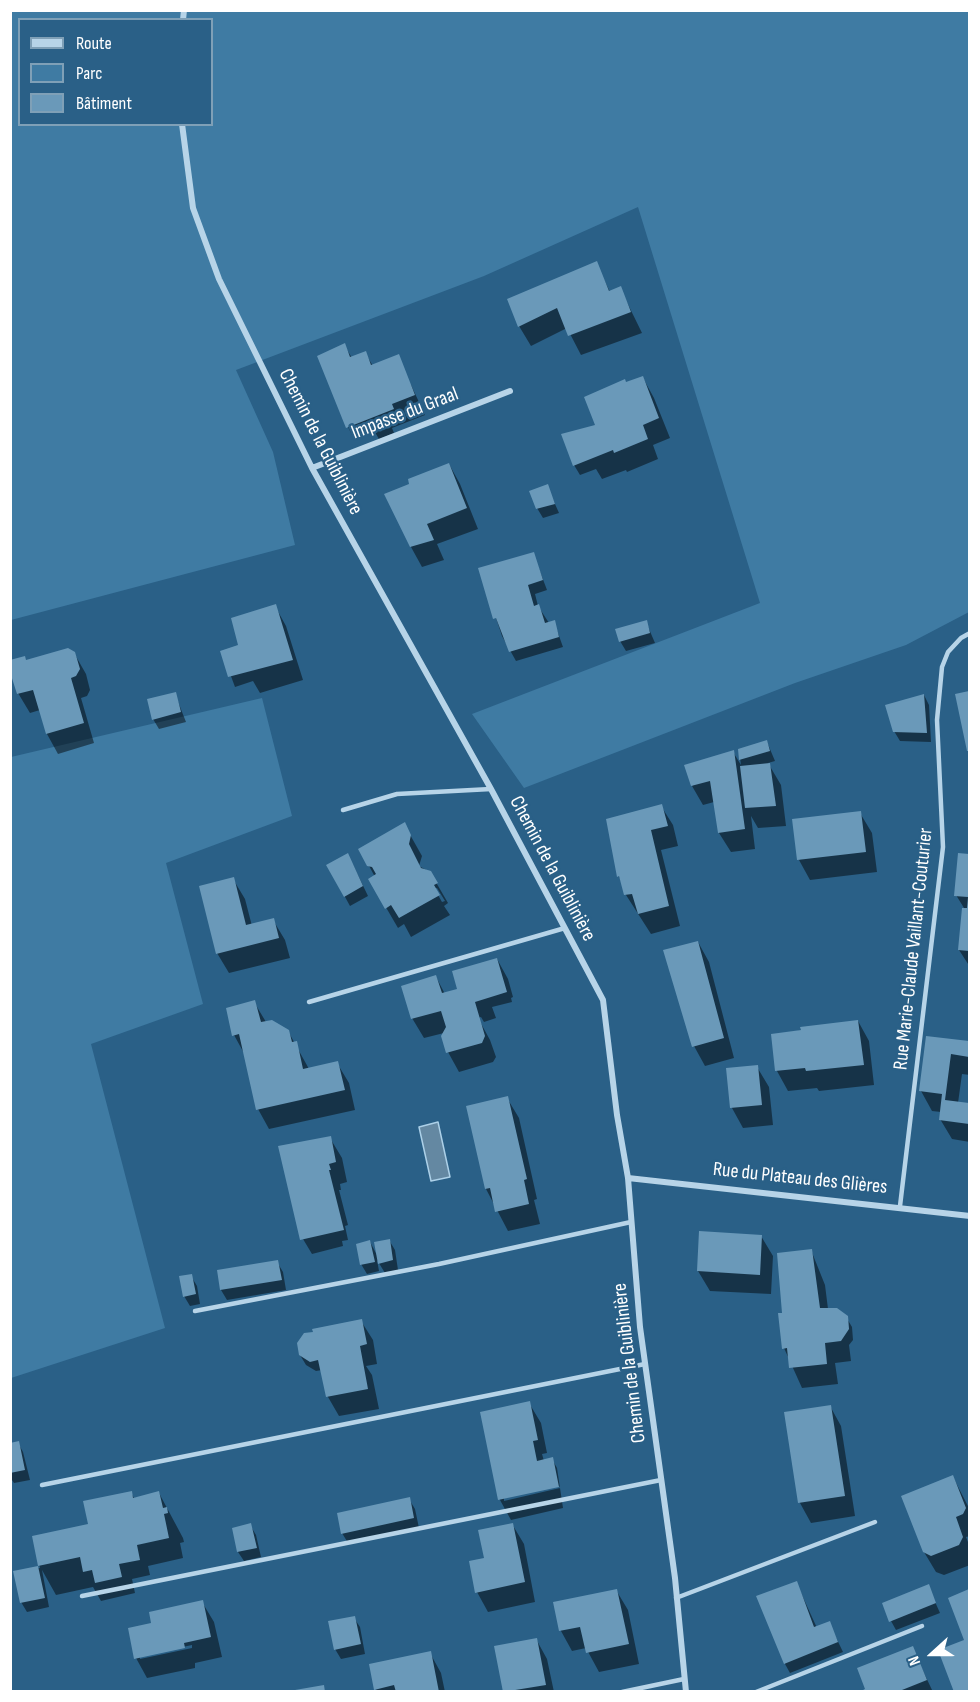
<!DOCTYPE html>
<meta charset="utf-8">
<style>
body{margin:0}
#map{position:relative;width:980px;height:1702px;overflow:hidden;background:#2a6087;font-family:"Sofia Sans Condensed",sans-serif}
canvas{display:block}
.frame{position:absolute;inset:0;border:12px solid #fff;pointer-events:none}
.legend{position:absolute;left:18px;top:18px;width:195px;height:108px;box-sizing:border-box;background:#2a6087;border:2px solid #7fa0b7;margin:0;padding:8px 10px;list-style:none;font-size:18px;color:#fff}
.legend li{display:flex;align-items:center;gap:12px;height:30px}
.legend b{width:30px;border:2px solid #7fa0b7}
.north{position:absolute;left:902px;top:1624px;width:60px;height:60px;-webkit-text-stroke:4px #2a6087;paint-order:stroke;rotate:249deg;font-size:16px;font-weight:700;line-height:24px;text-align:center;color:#fff}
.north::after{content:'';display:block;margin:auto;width:21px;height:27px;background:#fff;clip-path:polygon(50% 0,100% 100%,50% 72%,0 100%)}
</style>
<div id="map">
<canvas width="980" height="1702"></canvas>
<div class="frame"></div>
<ul class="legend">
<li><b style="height:8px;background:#b7d4e8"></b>Route</li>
<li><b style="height:16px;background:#3f7ba3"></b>Parc</li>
<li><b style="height:16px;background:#6a99b9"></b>Bâtiment</li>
</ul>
<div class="north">N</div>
</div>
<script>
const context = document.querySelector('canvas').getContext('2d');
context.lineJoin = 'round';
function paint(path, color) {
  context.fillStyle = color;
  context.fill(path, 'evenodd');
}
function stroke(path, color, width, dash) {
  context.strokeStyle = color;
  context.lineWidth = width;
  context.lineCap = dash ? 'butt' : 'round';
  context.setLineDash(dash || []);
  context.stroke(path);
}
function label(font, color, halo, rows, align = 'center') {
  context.font = font + ' "Sofia Sans Condensed",sans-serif';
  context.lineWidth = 5;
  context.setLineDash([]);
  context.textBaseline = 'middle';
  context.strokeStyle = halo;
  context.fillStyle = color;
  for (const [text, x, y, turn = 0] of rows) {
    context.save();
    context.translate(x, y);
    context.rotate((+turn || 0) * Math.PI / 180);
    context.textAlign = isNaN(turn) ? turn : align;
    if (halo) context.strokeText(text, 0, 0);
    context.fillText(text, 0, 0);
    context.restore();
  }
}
paint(new Path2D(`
 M11,11H969V612L906,645L795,683L524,788L472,714L760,603L638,207L484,276L236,370L273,452L295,545L11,620ZM20,20H212V124H20Z
 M262,698L292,816L166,863L203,1004L91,1044L165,1328L11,1378V757Z`), '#3f7ba3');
const water = new Path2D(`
 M438,1122L450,1177L431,1181L419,1127Z`);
paint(water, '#6488a2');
stroke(water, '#acd0e8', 1.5);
paint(new Path2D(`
 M596,263L610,292L620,288L642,333L581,355L567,328L531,346L519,326Z
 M344,345L352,358L365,353L373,366L411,385L425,415L392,428L394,433L379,439L373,429L353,437L348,427Z
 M643,378L654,398L670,438L653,445L658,459L627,472L626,470L602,479L596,469L580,475L574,465L597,426L626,384Z
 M449,464L460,484L478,529L437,544L444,560L422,567L411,547V485Z
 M547,486L559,513L543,518L537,508Z
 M533,553L547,590L535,594L538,606L549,623L554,622L563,647L516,661L502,636L480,569Z
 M275,606L286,626L303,680L260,693L253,681L235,687L222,652L238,647Z
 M646,622L655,643L626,651L620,641Z
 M74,653L86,674L90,690L87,696L81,698L94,743L58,754L47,734L40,710L30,713L18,693L27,662Z
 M970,693V753L956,695Z
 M175,694L186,722L159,729L153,719Z
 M924,695L929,705L931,742L900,741L894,731Z
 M767,742L775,761L768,763L781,785L786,826L758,828L751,816L755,849L731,852L719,833L714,802L703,805L692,786L733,752L741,765L739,750Z
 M661,806L673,825L678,846L661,850L680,926L651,934L626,895L619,876L607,820Z
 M860,813L872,833L877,872L810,880L799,860Z
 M404,824L422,856L419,866L430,872L448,903L444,906L450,915L411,937L404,924L398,928L370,880L375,877L360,849ZM434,888H437L445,901L442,902Z
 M960,854L970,855V967L959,950L964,908L956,895Z
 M353,865L368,896L350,906L328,866Z
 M233,879L245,899L252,926L273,920L285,940L290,958L229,973L217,953Z
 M698,942L709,962L734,1058L705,1066L694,1046Z
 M497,959L508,979L513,997L511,998L512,1002L492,1007L496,1018L484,1022L481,1017L478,1018L490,1040L496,1057L493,1062L459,1072L448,1052L444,1033L424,1038L412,1018L436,977L445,994L459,990Z
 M254,1002L266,1022L288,1031L309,1069L337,1063L349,1083L355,1110L269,1129L258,1109L245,1055L234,1035Z
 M858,1021L869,1041L874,1085L819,1091L817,1088L788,1091L777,1071L773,1035Z
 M928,1037L970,1043V1075L962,1074L958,1103L970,1105V1142L952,1139L940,1119L941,1112L932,1111L921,1091Z
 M757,1067L769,1087L773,1125L743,1128L732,1108L727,1070Z
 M507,1098L519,1118L537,1199L534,1200L540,1224L508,1231L486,1189Z
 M330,1138L342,1158L347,1182L340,1184L341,1190H339L348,1225L345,1226L348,1240L342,1241L343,1246L312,1254L300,1234Z
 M761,1236L773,1256L771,1294L710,1291L698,1271Z
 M389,1240L395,1250L398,1270L385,1273L377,1260L379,1271L367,1274L361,1264L370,1242L378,1257Z
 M811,1250L825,1285L828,1309L846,1317L852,1327L853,1340L849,1345L851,1361L835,1363L838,1384L802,1388L784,1348L785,1321Z
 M277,1262L283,1272L286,1290L227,1300L221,1290L219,1271Z
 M191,1276L197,1286L200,1304L190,1306L184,1296Z
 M361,1321L373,1340L377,1364L366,1366L372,1375L379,1409L339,1416L328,1397L322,1370L316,1371L306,1365L300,1355L315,1339Z
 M529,1403L541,1423L547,1453L542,1454L544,1461L552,1459L557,1468L563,1508L511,1520L500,1500L482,1413ZM560,1486V1488L504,1501V1498Z
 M830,1406L841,1426L855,1516L811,1523L800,1503Z
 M18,1443L23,1452L30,1480L14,1483L10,1477V1444Z
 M953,1477L970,1510V1536L966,1537L970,1547V1565L944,1575L936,1572L924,1552Z
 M131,1493L134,1498L159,1493L183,1538L184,1542L180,1543L183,1558L148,1566L150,1575L132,1579L135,1593L101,1601L93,1587L56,1595L42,1570L49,1607L27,1612L21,1602L15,1572L40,1568L33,1537L90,1525Z
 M409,1499L415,1509L419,1528L348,1543L342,1533Z
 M512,1524L524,1544L535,1602L488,1612L477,1592L486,1560Z
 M250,1525L256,1535L261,1557L244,1561L238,1552Z
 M796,1582L817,1628L829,1623L843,1652L790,1673L785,1664Z
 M928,1586L940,1613L896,1630L891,1621Z
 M616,1590L628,1610L639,1664L599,1672L586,1648L572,1651L561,1631L555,1603Z
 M970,1590V1692H956L966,1641L950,1599Z
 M202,1602L214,1622L222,1657L195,1663V1668L147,1678L136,1658L153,1624ZM192,1645V1648L140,1659V1656Z
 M354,1618L360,1627L365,1654L341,1659L335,1649Z
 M536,1639L547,1659L554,1692H505Z
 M912,1648L933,1692H863Z
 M430,1653L441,1673L445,1692H377L376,1689Z`), '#0007');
paint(new Path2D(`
 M597,261L609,291L621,286L631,312L568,336L557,308L518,327L507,299Z
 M345,343L350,357L366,351L371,365L399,354L415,395L392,404L394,409L346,428L317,356Z
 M643,376L659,418L643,425L648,439L614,453L613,450L573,466L561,434L595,425L584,397L625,379L626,382Z
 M449,463L467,508L427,524L434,540L410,547L384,494L409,484L408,479Z
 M548,484L555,504L536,509L529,491Z
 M534,552L543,580L528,585L534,606L539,604L545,623L555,620L559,637L509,652L496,618L493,619L478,568Z
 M276,604L293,660L228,677L220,651L238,645L231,618Z
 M647,620L650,633L619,642L615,629Z
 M68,648L75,652L80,669L76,676L71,678L84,723L46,734L33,690L17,694L10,672V660L25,656L26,660Z
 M969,691V751H967L955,694Z
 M176,692L181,712L152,720L147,699Z
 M924,694L927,733L893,732L885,705Z
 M767,740L770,751L739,760L738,749Z
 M734,750L745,829L718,833L710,781L691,786L684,765Z
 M770,763L776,806L745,808L740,766Z
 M662,804L668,826L651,830L669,906L638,914L632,894L624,895L619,876L617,877L606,819Z
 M861,811L866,852L797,860L792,819Z
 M405,822L411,835L409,844L421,868L431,871L438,883L434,885L440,895L399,918L391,905L385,909L368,879L376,874L372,867L367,866L358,849Z
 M348,853L363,886L344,897L326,865Z
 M958,853L969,854V951L958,950L962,908H967L968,897L954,896Z
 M234,877L246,925L274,918L279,938L216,954L199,886Z
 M698,941L724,1038L692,1047L663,950Z
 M497,958L507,992L475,1002L485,1036L482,1043L446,1053L441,1036L446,1027L441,1011L411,1019L401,986L436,975L442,993L457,989L452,971Z
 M255,1000L261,1022L272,1020L289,1030L292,1042L297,1041L303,1069L338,1061L345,1090L256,1110L239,1034L232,1036L226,1008Z
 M858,1020L864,1065L806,1071L805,1068L775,1071L771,1034L801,1030L800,1027Z
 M926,1036L969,1041V1057L951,1054L945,1100L969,1103V1124L939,1120L942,1094L919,1091Z
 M758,1065L762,1105L730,1108L726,1068Z
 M508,1096L527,1179L524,1180L529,1204L495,1212L490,1188L485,1189L466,1106Z
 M331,1136L336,1162L329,1164L331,1170H329L344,1230L300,1240L278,1146Z
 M699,1231L762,1235L760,1275L697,1271Z
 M390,1239L393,1260L378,1264L374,1242Z
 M370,1240L375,1262L360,1265L356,1244Z
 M812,1249L820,1308H837L848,1316L849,1329L841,1341L825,1343L827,1364L789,1368L787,1348L782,1349L778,1313H782L777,1253Z
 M278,1260L282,1280L220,1290L217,1270Z
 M192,1274L196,1294L183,1297L179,1276Z
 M362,1319L367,1344L360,1346L368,1389L326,1397L318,1360L310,1362L299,1355L297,1343L304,1333L313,1332L312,1329Z
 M530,1401L538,1440L533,1441L537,1461L553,1457L559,1487L498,1500L480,1412Z
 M831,1405L845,1496L798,1503L784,1412Z
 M19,1441L25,1470L10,1473V1443Z
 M953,1475L966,1508L963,1514L956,1517L963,1537L959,1545L931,1556L923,1552L901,1496Z
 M132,1491L133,1498L159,1491L163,1508L167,1507L168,1513L164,1514L169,1538L137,1545L140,1560L119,1564L122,1577L95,1583L92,1570L83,1572L80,1557L38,1566L45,1598L20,1603L13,1571L38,1566L32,1536L88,1524L83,1501Z
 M410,1497L414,1518L341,1534L337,1513Z
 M251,1523L257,1548L237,1552L232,1528Z
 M513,1523L525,1582L475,1593L469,1561L484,1558L478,1530Z
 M797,1581L814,1627L830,1621L838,1642L784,1664L756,1596Z
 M929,1584L936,1603L889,1622L882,1603Z
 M617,1589L629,1644L586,1653L580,1627L559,1631L553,1602Z
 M969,1589V1692H954L938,1650L964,1640L948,1598Z
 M203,1600L211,1637L184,1643L185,1648L134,1659L128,1628L151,1623L149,1612Z
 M355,1616L361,1644L334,1650L328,1621Z
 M537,1638L546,1685L503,1692L494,1646Z
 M913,1646L927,1680L897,1692H859L865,1689L857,1668Z
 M431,1651L439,1692H396L394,1685L374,1690L369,1664Z
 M324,1685L325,1692H295V1690Z`), '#6a99b9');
stroke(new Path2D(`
 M343,810L397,794L491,789
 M309,1002L565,928
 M900,1206L943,847L937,720L942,667L948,652L961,638L970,633
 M195,1311L439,1264L631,1222
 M42,1485L645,1364
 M82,1596L661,1480
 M676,1598L875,1522
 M622,1692L684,1679
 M756,1692L922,1626`), '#b7d4e8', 4.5);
stroke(new Path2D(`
 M183,20L184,10
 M182,124L193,208L219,279L312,468L491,789L603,1000L617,1115L628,1178L640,1327L675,1578L686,1692
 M312,468L510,391
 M628,1178L970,1216`), '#b7d4e8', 6);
label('20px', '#fff', '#2a6087', [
 ["Impasse du Graal",405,414,-21],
 ["Chemin de la Guiblinière",320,442,63],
 ["Chemin de la Guiblinière",552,869,62],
 ["Rue Marie-Claude Vaillant-Couturier",914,949,-84],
 ["Rue du Plateau des Glières",800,1179,6],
 ["Chemin de la Guiblinière",630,1363,-97]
]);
</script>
